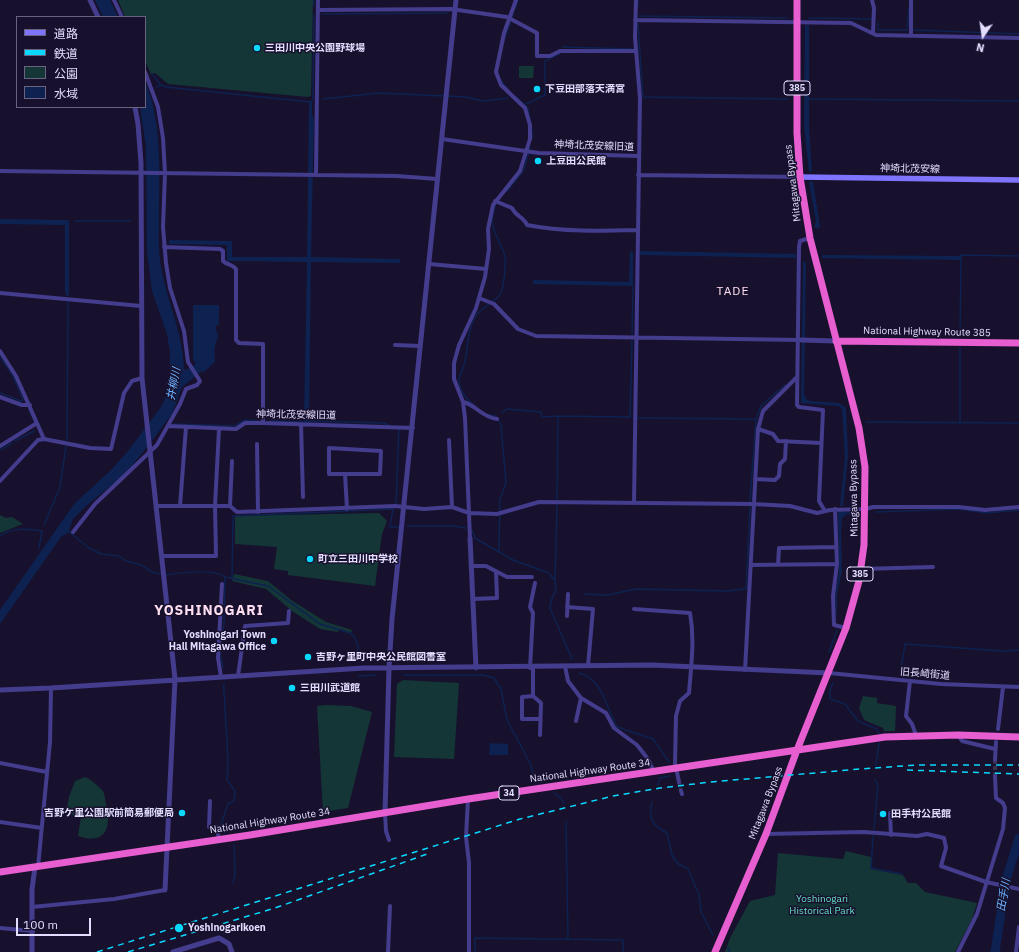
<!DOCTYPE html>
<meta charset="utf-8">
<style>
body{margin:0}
#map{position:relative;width:1019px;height:952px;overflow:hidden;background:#18112d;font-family:"IBM Plex Sans","Noto Sans JP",sans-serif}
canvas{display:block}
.legend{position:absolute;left:16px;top:16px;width:130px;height:92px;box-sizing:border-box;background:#18112d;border:1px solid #696381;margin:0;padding:5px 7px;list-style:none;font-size:12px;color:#e3ddff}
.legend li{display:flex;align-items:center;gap:8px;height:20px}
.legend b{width:20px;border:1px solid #696381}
.north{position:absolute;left:963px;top:16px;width:40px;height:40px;-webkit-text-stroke:3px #18112d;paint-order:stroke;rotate:193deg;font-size:11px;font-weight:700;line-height:16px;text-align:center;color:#e3ddff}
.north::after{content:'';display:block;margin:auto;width:14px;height:18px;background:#e3ddff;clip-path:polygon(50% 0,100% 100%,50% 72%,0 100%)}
.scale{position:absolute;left:16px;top:918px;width:75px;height:18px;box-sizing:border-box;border:2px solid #e3ddff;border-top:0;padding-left:5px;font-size:12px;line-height:14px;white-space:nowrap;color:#e3ddff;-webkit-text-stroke:3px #18112d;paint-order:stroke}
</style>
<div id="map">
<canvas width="1019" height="952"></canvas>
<ul class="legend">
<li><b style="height:5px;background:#7f74ff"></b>道路</li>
<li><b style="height:5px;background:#09d8ff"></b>鉄道</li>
<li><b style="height:11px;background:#143637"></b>公園</li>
<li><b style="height:11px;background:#0d2250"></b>水域</li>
</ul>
<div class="north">N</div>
<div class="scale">100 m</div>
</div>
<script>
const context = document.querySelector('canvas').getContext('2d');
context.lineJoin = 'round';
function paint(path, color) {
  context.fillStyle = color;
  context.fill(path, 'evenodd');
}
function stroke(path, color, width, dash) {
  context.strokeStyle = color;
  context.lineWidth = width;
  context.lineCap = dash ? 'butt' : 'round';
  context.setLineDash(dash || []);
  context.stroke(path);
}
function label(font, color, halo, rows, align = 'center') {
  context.font = font + ' "IBM Plex Sans","Noto Sans JP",sans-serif';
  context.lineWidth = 3;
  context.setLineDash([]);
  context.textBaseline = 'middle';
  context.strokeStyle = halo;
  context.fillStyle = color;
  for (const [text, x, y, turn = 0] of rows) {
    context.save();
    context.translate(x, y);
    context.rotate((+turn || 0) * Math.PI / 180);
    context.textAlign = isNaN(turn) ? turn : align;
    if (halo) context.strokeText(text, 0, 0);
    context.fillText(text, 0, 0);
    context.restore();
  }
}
paint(new Path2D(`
 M118,0H313L311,96L308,97L168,84L155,73L151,74L145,61V17H125Z
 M519,66H534L533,78H519Z
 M379,513L387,521L382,534L375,586L288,575V571L274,569L277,547L235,544V516Z
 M0,515L6,518L12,517L23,524L0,533Z
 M234,574L268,581L291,600L326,622L352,630L351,633L341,629L337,632L320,629L292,611L266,589L232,581Z
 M403,680L459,683L454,759L394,757L397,684Z
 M863,696L877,698V703L896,706L895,731H884L883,728L864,720L859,708Z
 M326,705L351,706L372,712L348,808L323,812L317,706Z
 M85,777C91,779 97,785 102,790C105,793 105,800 106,804C112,829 105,845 78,836L81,817L66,813L69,797L75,781Z
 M846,851L871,857V869L903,875L908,883H916L925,892L977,903L972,919L955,952H725L730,938L750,901L775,895L778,853L843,859Z`), '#143637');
paint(new Path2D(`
 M95,0H110L118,17H103Z
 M805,25H809V126L812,171L810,172H809L804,126Z
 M145,80C163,126 159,172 159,221C159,234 158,247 160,260C165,298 183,331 184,369L186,370L196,364L193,360V305H219V324L216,326V330C220,336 217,340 215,346C214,350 215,358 215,362L204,372L202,371L182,387L172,414L148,446L125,474L86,506L73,519L69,530L71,531L61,537L0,624V610L74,504L111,470L128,451L161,407L167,394L170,376V353L167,334L152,291L147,252L146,147L140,107H145Z
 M309,101H312V115L314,119L311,257L400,259V263L311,262L309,423L304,422L307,262L227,261V245L169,244V240L232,241V257H307Z
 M811,181L813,182L820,226L818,229L814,227L816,222L809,182Z
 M0,219L69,220V296H67L65,292V225L0,224Z
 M630,251L633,252V286L533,284V280L629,282Z
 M640,251L796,254V258L640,255Z
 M822,255L962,256V260L822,258Z
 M803,262H806L804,394L806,399L810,401L839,403L846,408L848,455L843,506H840L845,458L842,409L838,406L801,403Z
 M838,511L854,513V514H847L842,518L841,532L842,571L837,594V621L835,595L839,572Z
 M490,743L508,744V755H489Z`), '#0d2250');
stroke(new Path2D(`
 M314,6V0
 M638,6V0
 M515,9L518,0
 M322,14L448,13
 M637,16L787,18
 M809,18L871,19
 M878,23V30H907L909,7
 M638,25L643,97L788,99
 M914,30L1019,34
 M504,41L513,14
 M562,47L632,49
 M152,74L161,85
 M501,81L508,89
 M157,87L161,85L166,87L310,102
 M448,96L465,97L483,101L508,98
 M516,97L528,108L530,120
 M323,99L379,93L445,96
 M809,99L1019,101
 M311,102L313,100L314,15
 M526,104L545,95V61L561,53
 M532,139V131
 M507,191L524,170L530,147
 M75,221H130
 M632,334L633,286
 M960,335L961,255L1019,256
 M0,357L13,376L23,400L21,401L0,393
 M474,405C467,400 460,391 459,382C458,376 463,371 464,365C469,348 466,327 479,312C485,305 496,303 501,292C504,286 507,260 504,253C497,233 487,228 496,204
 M29,410L34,421
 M502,413L507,409L541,412L542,417L558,416
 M490,415L496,416L501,425L506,483L500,499L499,552
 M638,418L756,419
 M270,421L306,422
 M307,421L384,423L388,425
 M866,422L1019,423
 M960,423V348
 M174,424L235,426L245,420L259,421
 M67,440L68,302
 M15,441L34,431
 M0,450L12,443
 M557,499L558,416L630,417L632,341
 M750,501L756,419L761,406L785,385
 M396,504L399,428
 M876,512L958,509L987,513L1019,510
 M44,525L60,487L66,446
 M407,526H453L466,528
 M472,530L475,538L513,560L549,573L555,581L556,589L551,601L550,608L572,659
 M69,532L89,548L101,554L119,556L126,561L141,565L154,573L162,574
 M0,536C12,527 29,529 42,531L39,548
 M165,575C179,573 215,568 225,577L268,586L320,624L350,633L355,638L358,646V659
 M232,578L233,516L393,509L390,527H399
 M555,581L557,505
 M584,594L608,595L636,589L726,591L746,589L750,507
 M829,652L837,630
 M223,668L220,653L224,623L225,577
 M579,673C603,679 606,708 617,727L653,739L669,762
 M404,675H483L494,678L501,689L507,720L530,763L534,776L539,782
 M900,675L905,644L1003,651L1019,650
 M359,676L376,675
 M833,682L830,690V699L845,704L858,721L877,729L879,733
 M224,684C223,692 225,698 225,705C225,730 230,755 227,780L235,791L234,801L228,804L221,824L225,833
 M876,765L879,743
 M658,785L660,778L670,776
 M554,793L561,798L564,803
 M652,802C648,819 652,825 667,833L672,855L677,863L688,869L699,895L701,912L713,935
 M566,822L568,938
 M874,829L878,786L875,779
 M873,836L871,868L902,874
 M233,883L235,875L234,844
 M224,933V930
 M728,948L730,952
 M475,952V938L623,940V952`), '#0d2250', 1.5);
stroke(new Path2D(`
 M995,952L1006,880L1019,838`), '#0d2250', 9);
stroke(new Path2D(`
 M995,776V760
 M679,782L681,791`), '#36304c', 4, [4, 2]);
stroke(new Path2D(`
 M114,0L122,17
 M872,0L874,8L873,33
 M318,10L451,9L507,17L537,33V56H550L560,51H636
 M635,20L851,23L876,35L1019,38
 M911,35V0
 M442,139L539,153L638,156
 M0,171L397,176L437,179
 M316,175L318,0
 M638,175L800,177
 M495,201L512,208C516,217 524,217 527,225C563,232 600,231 637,230
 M810,238L800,241L799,247L797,405L799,407L823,410L819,501L825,511
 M164,247L220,249L223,251V261C227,265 232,264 236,269V340L239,343L263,344V423
 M429,264L486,269
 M0,293L141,306
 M479,298L494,304L518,329L536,336L801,340
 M395,345L420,346
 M0,351L16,376L44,439L90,448L111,449L124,393L132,381L142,378
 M0,397L22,405H30
 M463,402C475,404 481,417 497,419
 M301,424L303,497
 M168,426L236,429L245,423H263L413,428
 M758,429L773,434L778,441L821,443
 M449,440L452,507
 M257,444L258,512
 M0,446L37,423
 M345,474H380L381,451L329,448V474H345L347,509
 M755,479L775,480L779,476L780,464L785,459L786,441
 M0,481L38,440L44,439
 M634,503L640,98L635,37L636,0
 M157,506H230L237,512L395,506L424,509L452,507L469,513L497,514L539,502L753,504L790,506L817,513L830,510L866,509L873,507H959L985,510L1019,507
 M180,506L186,427
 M230,506L232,461
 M835,509L837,564L833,596L834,625L846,628
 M73,532L95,504L157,445L180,404L186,389L197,385L200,381L188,362L184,331L170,288L166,263L163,227L165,173L163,138L158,107L145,72
 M470,538L465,418L463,402L454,379V363L459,345L476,308L485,277L489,249L488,229L493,205L520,171L530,139V125L525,108L501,85L496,72L504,33L516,0
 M162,556H216L215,506L219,429
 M751,565L837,564
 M778,565L779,548L836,547
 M471,566H486L507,577H532
 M861,569L933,567
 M473,599L497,598L496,571
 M567,607L593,609L588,666
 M634,609L690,613C695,641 691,666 689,693L680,701L676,716L675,763L679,782
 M567,616L568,594
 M565,666L568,681L581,698L576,721
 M533,667V696L541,703L540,735
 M530,668L533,613L530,607L535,583
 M745,670L758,429L763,411L796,378
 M829,673L941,684L1019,687
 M238,676L245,626L288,623L289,611
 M221,677L218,658L222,584
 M910,681L906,716L912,724L916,735
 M533,696L522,697V719H540
 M581,698L606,713L614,728L637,745L648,759L654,772
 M998,729L1003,687
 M958,735L962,741L995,749
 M995,760L996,742
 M0,763L47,772
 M681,791L682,794
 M468,799L466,837L469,863V952
 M210,801L209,827H217L219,840
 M385,813L386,831L389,840
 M890,813L891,835
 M0,822L42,828
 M766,834L864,832L917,836L927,834L944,838L946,848L941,866L986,882L1019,889
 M38,867L50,742L51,688
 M32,907L114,899L165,890
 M0,928L33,931
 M388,952L390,906
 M958,952L977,914L1003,829L1005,808L1003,803L996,798L995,776
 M1016,952L1019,927`), '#443c8c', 4);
stroke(new Path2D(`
 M90,0L98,17
 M135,107L138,124L141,163L142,378L175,679L165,890
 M801,340L836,341
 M470,538L476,668
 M0,690L51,688L364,668L652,665L829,673
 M385,813L389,668L392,619L456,0
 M32,952V889L35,867
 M173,952L219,938L229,944L232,952`), '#443c8c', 5);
stroke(new Path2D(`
 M800,177L1019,180`), '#7f74ff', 5.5);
stroke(new Path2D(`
 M836,341L1019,343
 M0,872L250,835L468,799L885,737L958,735L1019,737
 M715,952L766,834L797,750L846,628L859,581L864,545L865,467L859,428L810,238L800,177L797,133V0`), '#e65ecf', 7);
stroke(new Path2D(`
 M907,770L1019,774
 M97,952L520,819L613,796L660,788L711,782L860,769L916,765H1019
 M128,952L275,908L430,853`), '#09d8ff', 1.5, [6, 5]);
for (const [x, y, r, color] of [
 [257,48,4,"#09d8ff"],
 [537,89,4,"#09d8ff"],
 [538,161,4,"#09d8ff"],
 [310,559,4,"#09d8ff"],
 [274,641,4,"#09d8ff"],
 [308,657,4,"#09d8ff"],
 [292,688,4,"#09d8ff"],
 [182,813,4,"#09d8ff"],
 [883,814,4,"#09d8ff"],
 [179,928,5,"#09d8ff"]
]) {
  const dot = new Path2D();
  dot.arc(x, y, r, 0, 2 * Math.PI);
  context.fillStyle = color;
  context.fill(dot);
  stroke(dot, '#18112d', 1.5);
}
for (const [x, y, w] of [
 [797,88,26],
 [860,574,26],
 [509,793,20]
]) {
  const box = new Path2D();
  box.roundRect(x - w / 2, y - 7, w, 14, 3);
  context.fillStyle = '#18112d';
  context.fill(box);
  stroke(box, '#e3ddff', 1);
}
label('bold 9px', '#e3ddff', null, [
 ["385",797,88],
 ["385",860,574],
 ["34",509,793]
]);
label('bold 10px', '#e3ddff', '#18112d', [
 ["三田川中央公園野球場",265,48],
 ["下豆田部落天満宮",545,89],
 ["上豆田公民館",546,161],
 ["町立三田川中学校",318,559],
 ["Yoshinogari Town",266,635,"right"],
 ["Hall Mitagawa Office",266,647,"right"],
 ["吉野ヶ里町中央公民館図書室",316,657],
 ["三田川武道館",300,688],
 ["吉野ケ里公園駅前簡易郵便局",174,813,"right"],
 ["田手村公民館",891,814],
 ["Yoshinogarikoen",188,928]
], 'left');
label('10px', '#e3ddff', '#18112d', [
 ["神埼北茂安線旧道",594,146,2],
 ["神埼北茂安線",910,169,1],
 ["Mitagawa Bypass",793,183,-97],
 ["National Highway Route 385",927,332,1],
 ["神埼北茂安線旧道",296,415,1],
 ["Mitagawa Bypass",854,498,-91],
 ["旧長崎街道",925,674,5],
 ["National Highway Route 34",590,771,-8],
 ["Mitagawa Bypass",766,803,-69],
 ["National Highway Route 34",270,821,-9]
]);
label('10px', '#66e2ca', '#18112d', [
 ["Yoshinogari",822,899],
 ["Historical Park",822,911]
]);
label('italic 11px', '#6bb2ff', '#18112d', [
 ["井柳川",174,384,-79],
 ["田手川",1004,895,-80]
]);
context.letterSpacing = '1px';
label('12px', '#ffdff2', '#18112d', [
 ["TADE",733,292]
]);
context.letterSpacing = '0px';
context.letterSpacing = '1px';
label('bold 14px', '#ffdff2', '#18112d', [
 ["YOSHINOGARI",209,611]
]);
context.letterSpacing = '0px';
</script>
